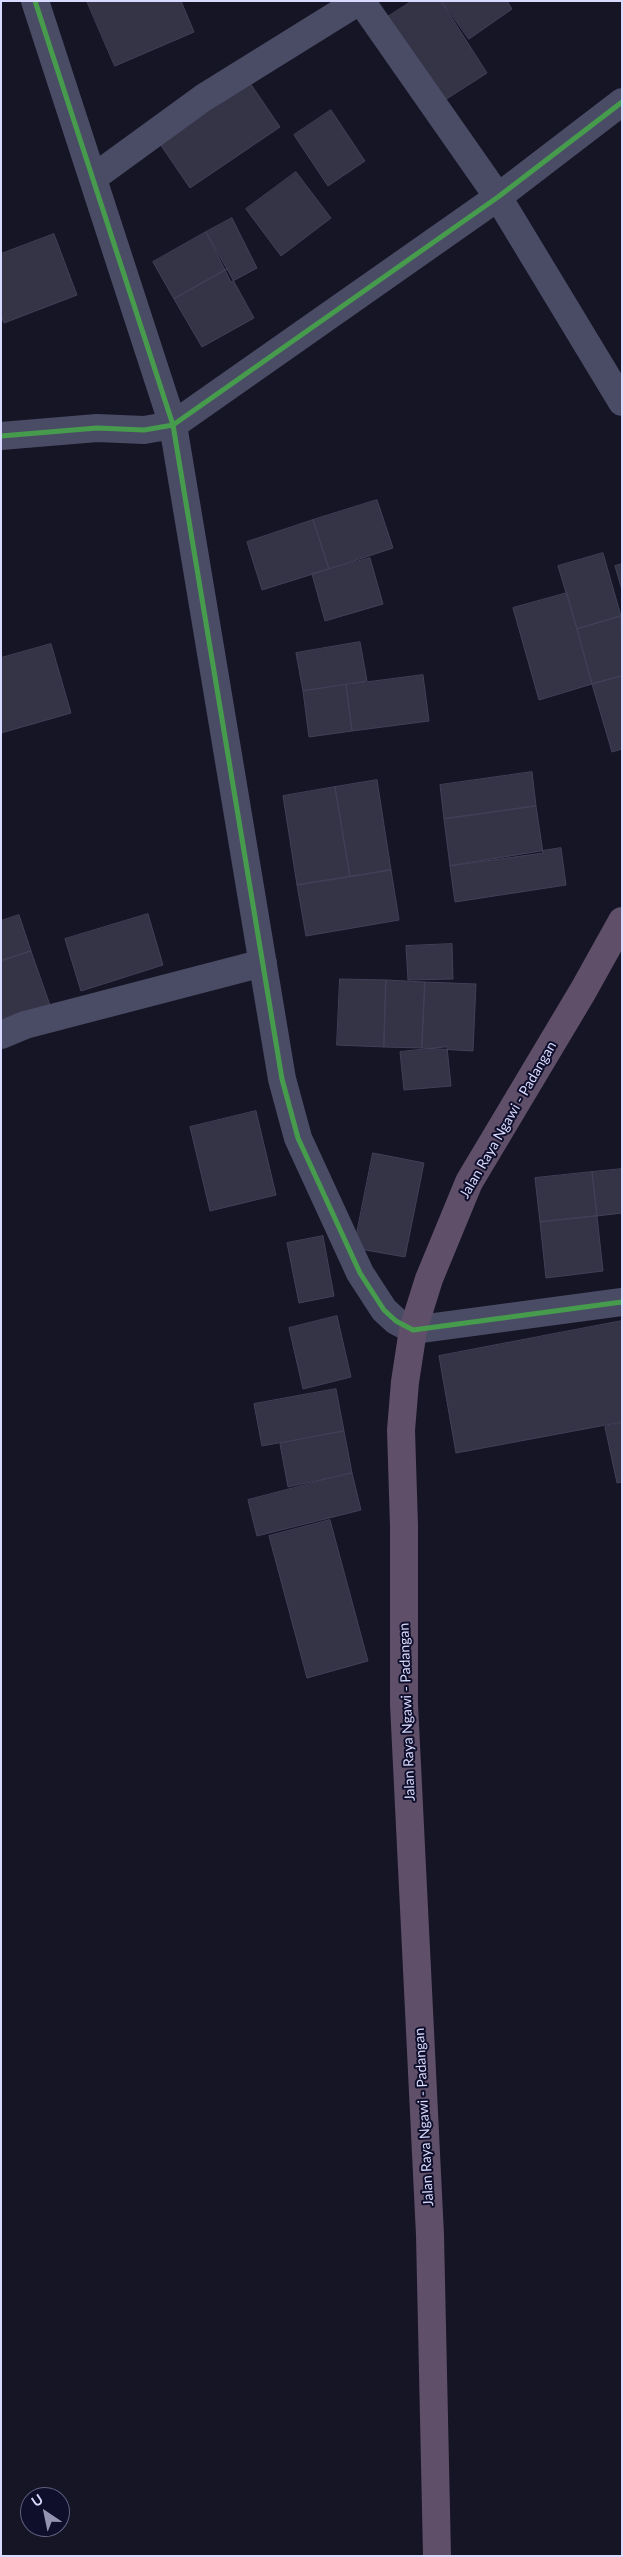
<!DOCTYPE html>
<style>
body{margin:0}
#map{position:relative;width:623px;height:2557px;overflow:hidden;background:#161525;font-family:Lato,sans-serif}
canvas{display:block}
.frame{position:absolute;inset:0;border:2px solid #d9daff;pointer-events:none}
.north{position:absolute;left:20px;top:2487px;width:50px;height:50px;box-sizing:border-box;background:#100f2b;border:1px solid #606080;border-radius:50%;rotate:326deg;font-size:14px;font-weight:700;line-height:20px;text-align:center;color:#d9daff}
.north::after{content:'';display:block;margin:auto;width:18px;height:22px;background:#9595b3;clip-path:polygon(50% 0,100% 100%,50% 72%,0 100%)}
</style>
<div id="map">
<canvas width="623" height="2557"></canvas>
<div class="frame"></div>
<div class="north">U</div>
</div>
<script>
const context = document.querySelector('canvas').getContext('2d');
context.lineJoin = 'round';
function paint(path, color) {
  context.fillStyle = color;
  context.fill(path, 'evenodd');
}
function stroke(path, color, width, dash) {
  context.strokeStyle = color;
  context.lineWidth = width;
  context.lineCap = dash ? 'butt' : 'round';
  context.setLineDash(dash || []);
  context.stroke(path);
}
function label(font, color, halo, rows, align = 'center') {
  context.font = font + ' Lato,sans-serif';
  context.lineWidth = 4;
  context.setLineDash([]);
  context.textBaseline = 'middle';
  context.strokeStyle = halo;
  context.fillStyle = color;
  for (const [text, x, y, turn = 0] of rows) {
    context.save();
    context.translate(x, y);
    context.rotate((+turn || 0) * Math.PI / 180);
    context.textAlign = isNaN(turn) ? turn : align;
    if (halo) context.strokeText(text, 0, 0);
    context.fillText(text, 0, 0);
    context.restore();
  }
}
const building = new Path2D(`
 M87,1H181L194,32L115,66Z
 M412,1H441L487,73L437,105L383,20Z
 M442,1H507L512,9L469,39Z
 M248,80L280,127L190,188L158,141Z
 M331,110L365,161L328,186L294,135Z
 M296,172L331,218L281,256L246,209Z
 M232,218L257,268L231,282L206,232Z
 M206,232L227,269L174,299L153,262Z
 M54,234L77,295L4,323L1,316V254Z
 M227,269L254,318L202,347L174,299Z
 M377,500L393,548L329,569L313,520Z
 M313,520L329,569L262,590L247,542Z
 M603,553L621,616L577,629L558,566Z
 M370,558L383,604L325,621L312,574Z
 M622,564V590L615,566Z
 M567,593L592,684L539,700L513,608Z
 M621,616L622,676L592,684L577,629Z
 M360,642L367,681L303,691L296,653Z
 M51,644L71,713L1,733V658Z
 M423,675L429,721L352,731L346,685Z
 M622,676V749L612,752L592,684Z
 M346,685L352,731L309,737L303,691Z
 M532,772L536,806L444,819L440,785Z
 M377,780L391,870L350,877L335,787Z
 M335,787L350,877L297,885L283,796Z
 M536,806L543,853L450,866L444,819Z
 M561,848L566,885L455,902L450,866Z
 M391,870L399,920L306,936L297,885Z
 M148,914L163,965L81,991L65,939Z
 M19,915L31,951L1,961V921Z
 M452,944L453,979L408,980L406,946Z
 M31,951L51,1008L1,1026V961Z
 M340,979L386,980L384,1047L337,1045Z
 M386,980L425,982L422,1048L384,1047Z
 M425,982L476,984L473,1051L422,1048Z
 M447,1047L451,1086L404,1090L400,1052Z
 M256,1111L276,1195L210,1211L190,1127Z
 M373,1153L424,1163L405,1257L354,1248Z
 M622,1169V1213L597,1216L592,1172Z
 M592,1172L597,1216L540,1222L535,1178Z
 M597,1216L603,1271L546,1278L540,1222Z
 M323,1236L334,1296L299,1303L287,1243Z
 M337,1316L351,1377L303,1389L289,1328Z
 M622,1321V1422L456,1453L439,1356Z
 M336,1389L344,1431L262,1446L254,1404Z
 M622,1423V1482L617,1483L605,1427Z
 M344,1431L352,1473L288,1487L280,1444Z
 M352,1473L361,1510L257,1536L248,1500Z
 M330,1520L368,1661L307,1678L269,1536Z`);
paint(building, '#343446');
stroke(building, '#414058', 1);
stroke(new Path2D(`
 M35,1L173,425L282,1079L298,1138L360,1273L384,1310L396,1321L413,1330L622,1302
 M361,1L498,197L622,402
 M93,178L203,98L359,1
 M1,436L97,428L144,430L173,425L498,197L622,102
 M1,1035L25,1025L263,963`), '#4a4c66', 28);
stroke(new Path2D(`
 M437,2556L430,2235L404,1704V1526L401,1430L405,1382L413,1330L429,1279L469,1182L583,991L622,921`), '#5f4f69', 28);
stroke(new Path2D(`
 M35,1L173,425L282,1079L298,1138L360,1273L384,1310L396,1321L413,1330L622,1302
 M1,436L97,428L144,430L173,425L498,197L622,102`), '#469c4c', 5);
label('14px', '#d9daff', '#100f2b', [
 ["Jalan Raya Ngawi - Padangan",508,1120,-60],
 ["Jalan Raya Ngawi - Padangan",407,1712,-92],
 ["Jalan Raya Ngawi - Padangan",424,2117,-93]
]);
</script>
